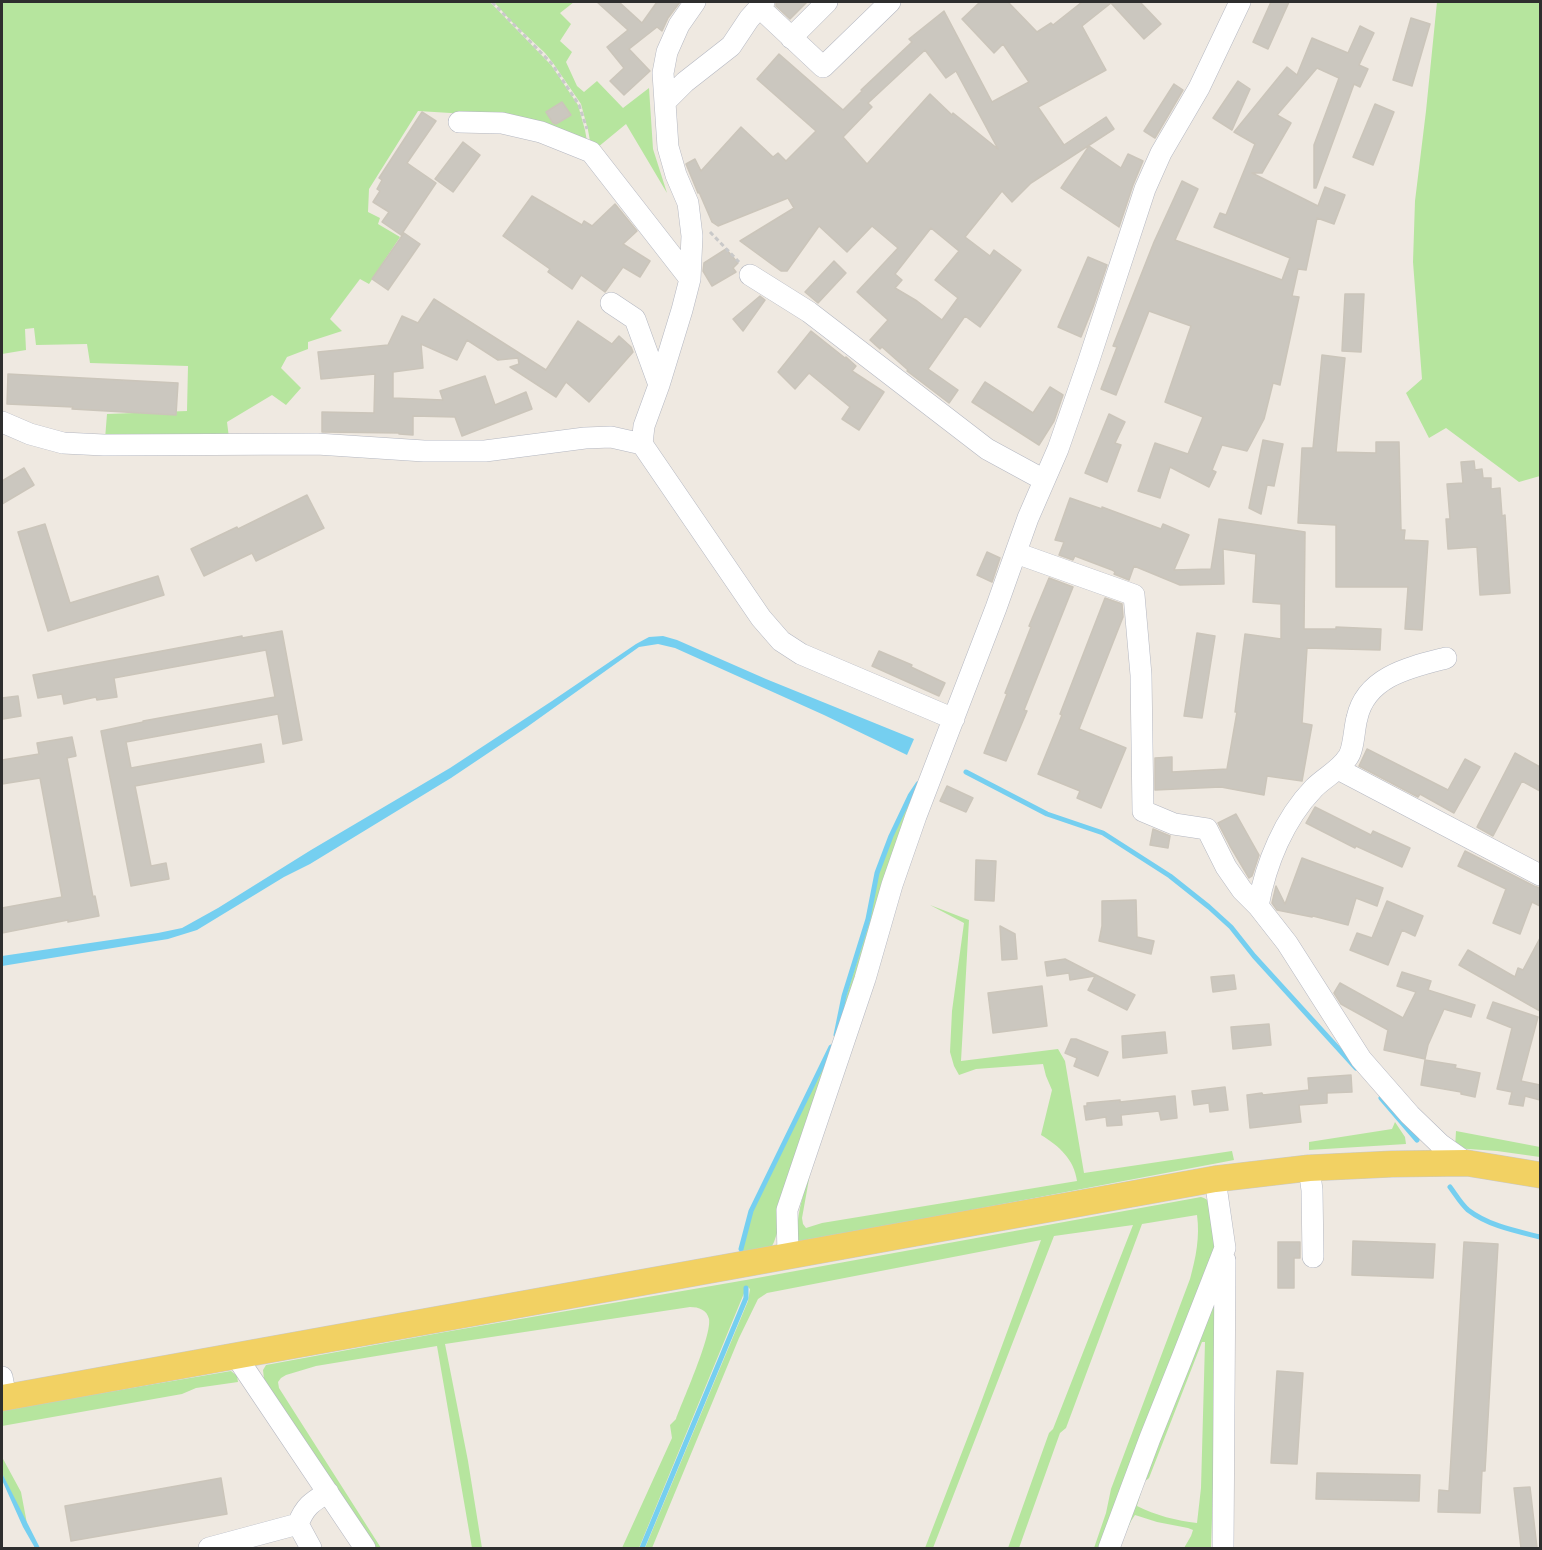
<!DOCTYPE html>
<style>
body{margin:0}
#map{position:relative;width:1542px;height:1550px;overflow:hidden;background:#efe9e1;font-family:Mulish,sans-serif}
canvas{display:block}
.frame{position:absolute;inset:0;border:3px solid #2e2e2e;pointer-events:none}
</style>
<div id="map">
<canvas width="1542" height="1550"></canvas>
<div class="frame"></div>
</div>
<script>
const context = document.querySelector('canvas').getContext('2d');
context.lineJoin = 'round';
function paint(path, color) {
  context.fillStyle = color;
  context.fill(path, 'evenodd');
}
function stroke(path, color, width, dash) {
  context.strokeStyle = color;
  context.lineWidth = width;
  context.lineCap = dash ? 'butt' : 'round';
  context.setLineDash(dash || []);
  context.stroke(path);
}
paint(new Path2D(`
 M2,2H490L551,65L578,105L585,130L588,147L467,114L418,111L369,189L368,212L380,218L378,224L400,237L369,284L360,279L330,319L342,331L308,342V349L287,357L281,368L301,388L286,405L272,395L227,422L229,438L105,439L107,414L187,411L188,366L90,363L87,344L36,345L34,328L25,329L26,350L2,354Z
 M494,2H574L560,13L571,24L560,41L572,52L566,62L577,86L584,92L597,81L623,108L649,88L653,149L667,193L626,124L592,152L588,130L581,104L553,63L545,53L511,21Z
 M1437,2H1540V476L1519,482L1446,428L1429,438L1406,393L1422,379L1413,262L1415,201L1426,111Z
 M927,773L805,1150L774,1242L772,1246L743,1254L742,1249L749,1220L757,1201L832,1048L837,1036L846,997L870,919L878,873L893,836L911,797Z
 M930,905L969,920L961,1061L1058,1049L1065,1061L1084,1173L1232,1151L1234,1160L798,1243C795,1215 804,1194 811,1168L802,1218L803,1224L806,1228L822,1223L1077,1181C1074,1159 1059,1146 1041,1135L1052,1090L1046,1076L1043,1064L976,1069L959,1075L954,1066L950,1052L952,1011L964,923Z
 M1395,1122L1405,1137L1406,1144L1309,1150V1142L1392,1129Z
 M1456,1131L1540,1147V1157L1497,1151L1455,1148Z
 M1201,1197C1218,1201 1216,1227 1218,1241L1102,1548H1094L1106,1513L1111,1489L1190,1279C1196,1257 1200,1237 1197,1215L1142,1224L1066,1428L1060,1433L1019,1548H1008L1049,1433L1053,1429L1133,1225L1054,1236L933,1548H925L979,1408L1041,1240L767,1293L758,1299L739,1338L652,1548H645L748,1301L750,1289L747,1286L639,1548H622L672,1438L670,1425L676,1419C683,1400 712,1335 709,1319C707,1310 699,1307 690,1307L445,1344L468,1461L482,1548H472L437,1346L316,1366L286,1375L281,1378L278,1382L279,1388L381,1548H374L264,1379L263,1370L266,1365L445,1332L746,1280Z
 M1211,1302L1216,1308L1218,1338L1211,1548H1184L1191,1536L1193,1530L1188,1528L1157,1522L1135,1515L1131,1521L1119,1548H1113L1198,1329L1206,1308ZM1202,1342H1205L1201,1488L1197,1523C1177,1521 1155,1515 1137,1506L1144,1482L1149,1478Z
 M231,1371L237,1376L238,1382L196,1388L182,1394L2,1426V1410Z
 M2,1457L21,1492L28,1529L2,1473Z`), '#b6e59e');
paint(new Path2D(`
 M663,636L677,640L766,679L914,739L907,755L824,715L675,648L658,644L639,647L527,727L451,778L310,864L284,877L197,930L168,939L2,966V956L158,933L182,928L218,908L311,850L450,768L552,701L636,644L649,637Z
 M2,1473L40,1548H35L23,1527L2,1480Z`), '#75cff0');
stroke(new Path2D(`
 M966,772L1047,814L1103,833L1170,876L1209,907L1231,927L1254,956L1356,1068
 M836,1035L844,996L868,919L877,873L891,836L910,796L918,784
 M1381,1098L1417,1140
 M1450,1187C1456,1195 1461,1204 1468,1210C1489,1226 1516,1231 1540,1237
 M741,1249L751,1211L831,1047
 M642,1548L746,1298V1288`), '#75cff0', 5);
const building = new Path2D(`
 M597,2H619L642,23L657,2H680L668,18L662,31L657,27L629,49L650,71L624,95L610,81L624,68L607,47L628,30Z
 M776,2H807L790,19L776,6Z
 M980,2H1008L1037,32L1051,23L1053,25L1082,2H1140L1161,24L1144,39L1111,3L1082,26L1106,70L1038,107L1064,145L1106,117L1114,129L1031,183L1012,202L1002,191L965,237L990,256L994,250L1021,270L980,327L965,316L928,369L958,390L949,403L907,371L908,370L882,347L880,349L870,340L888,320L857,292L898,248L872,226L847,252L819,226L787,271H781L740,241L794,208L788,198L718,226L712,222L699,192L698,193L686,164L695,159L701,171L741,127L773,157L778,153L786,161L816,131L757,79L779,54L843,110L862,91L861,90L912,42L909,39L944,11L992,102L1029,82L1003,44L994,53L962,19ZM925,50L946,78L956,71L998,149L953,113L952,115L930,94L867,164L843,137L872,107L868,103ZM931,228L959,251L935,280L958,298L942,320L917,301L895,288L902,280L895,274Z
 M1271,2H1289L1268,49L1253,42Z
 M1411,18L1430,24L1412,86L1393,80Z
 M1360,26L1374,33L1359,65L1368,69L1360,87L1354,84L1316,188H1314V145L1339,78L1317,68L1277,115L1291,123L1262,173H1252L1318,206L1325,187L1345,195L1334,224L1317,218L1306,270L1298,269L1292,296L1299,297L1280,385L1273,383L1264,419L1247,451L1222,445L1212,470L1216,472L1209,487L1170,467L1160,498L1138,491L1155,443L1188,454L1203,417L1165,402L1191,326L1149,311L1116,395L1101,389L1117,347L1113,346L1154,242L1182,181L1198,189L1175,240L1282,280L1290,258L1214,227L1220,213L1226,215L1255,144L1234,132L1287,67L1297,75L1312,38L1348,53Z
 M1238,81L1250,89L1232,130L1213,118Z
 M1174,84L1183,90L1155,138L1144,131Z
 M562,102L571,115L556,124L553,123L546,112Z
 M1375,104L1394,112L1373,165L1353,157Z
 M422,112L436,121L407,163L436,183L401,235L382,222L389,212L373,202L380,191L377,189L382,180L379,178Z
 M463,142L480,155L453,192L435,179Z
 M1089,146L1121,168L1128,154L1143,161L1133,185L1119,227L1061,188Z
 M532,196L582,225L584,221L592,226L615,204L637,231L623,244L650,261L640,277L623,267L605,292L581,275L572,289L548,272L550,269L503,236Z
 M404,233L420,244L388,290L372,279Z
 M726,249L738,263L733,268L736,272L712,286L703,271L704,263Z
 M1088,257L1107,265L1093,307L1081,337L1058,327Z
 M834,261L846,273L818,303L805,292Z
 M1345,294H1364L1361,352L1342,351Z
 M760,296L765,300L743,331L733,319Z
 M434,299L546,370L578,321L612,344L619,336L631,347L633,352L589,402L566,382L556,397L510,367L519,364L518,358L498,360L467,340L457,360L421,344L423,368L393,372V398L443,400L440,391L485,376L495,405L526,392L532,409L462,436L455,417L413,416V435L399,434V433L322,432V412L374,413L375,374L321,379L318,352L388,345L402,316L418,323Z
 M811,331L845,358L846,357L856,366L852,371L884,392L859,430L842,419L850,407L809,373L795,389L778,372Z
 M1322,355L1345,358L1336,452L1376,453V442H1399L1401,530H1405L1404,540L1428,541L1422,630L1405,629L1408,587H1336V525L1298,523L1302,448H1313Z
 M8,374L178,383L176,415L72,409L73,407L7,404Z
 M985,382L1033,413L1050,387L1063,395L1054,421L1039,445L972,402Z
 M1109,414L1125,422L1115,443L1121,445L1107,482L1085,473Z
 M1263,440L1283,444L1274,486L1267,485L1261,514L1249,508Z
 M1474,461L1475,470L1482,469L1483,478H1491V489L1500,488L1502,516L1505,515L1510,593L1480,595L1477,547L1448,549L1446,519H1450L1447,484L1463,483L1461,462Z
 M24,468L34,485L2,504V481Z
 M307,495L324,528L256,561L252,553L204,576L191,549L237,527L238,529Z
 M1070,498L1102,509V507L1161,529L1163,524L1189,535L1174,570L1211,569L1219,519L1305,532L1304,629H1336V627L1381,629L1380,650L1307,648L1302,723L1312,725L1302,781L1267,776L1264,795L1221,787L1155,790V758L1172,757V772L1227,769L1237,712H1235L1245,634L1281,639V604L1253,602L1256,554L1223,549L1224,584L1180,585L1134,566L1129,580L1114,574L1115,572L1112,570L1075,556L1073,560L1059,555L1064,542L1055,540Z
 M45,524L70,603L158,576L164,595L48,631L18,532Z
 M987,552L1000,558L992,582L977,575Z
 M1049,578L1073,587L1024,710L1027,711L1006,761L984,753L1007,694L1005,693L1031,627L1029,626Z
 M1105,598L1122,604L1123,617L1079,729L1126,748L1101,808L1077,798L1080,791L1038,774L1062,715L1060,714Z
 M282,631L302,740L283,744L278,714L126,742L131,768L261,744L264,762L135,786L151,866L166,863L169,879L131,886L101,731L143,722V721L275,697L266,650L114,678L117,697L97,700L96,697L64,704L62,694L38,698L33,675L242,636V638Z
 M1197,633L1215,636L1202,718L1184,716Z
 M879,651L912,665L911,667L945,683L939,696L872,666Z
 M18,696L21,716L3,719L2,698Z
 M72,737L76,756L67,758L93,897L95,896L99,916L68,922V920L2,933V908L62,897L40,778L2,784V760L39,754L37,743Z
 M1367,749L1448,790L1465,759L1480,767L1454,813L1420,794L1418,797L1359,766Z
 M1515,753L1540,767V791L1522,781L1493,836L1477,827Z
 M947,786L973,798L966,812L940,801Z
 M1315,807L1371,835L1373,831L1410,848L1402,867L1356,846L1355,848L1306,823Z
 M1236,814L1259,855L1252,876L1249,878L1230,846L1218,823Z
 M1153,829L1170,836L1168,848L1150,845Z
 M1465,851L1534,886L1540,888V906L1532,902L1520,934L1493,923L1506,889L1458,866Z
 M1302,858L1383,888L1377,906L1356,898L1348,925L1313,916L1312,917L1277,910L1272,903L1276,886L1285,904Z
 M976,860L996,861L994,901L975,900Z
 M1136,900L1137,937L1154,941L1151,954L1099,941L1102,926V901Z
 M1387,901L1423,916L1415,936L1402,930L1388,965L1350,950L1357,933L1372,938Z
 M1000,926L1015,934L1017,959L1002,960Z
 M1540,938V1011L1459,965L1468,950L1515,977L1518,968L1523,970Z
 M1065,959L1135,995L1127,1010L1088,990L1095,976L1070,980L1069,973L1047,976L1045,962Z
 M1402,972L1431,981L1428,990L1475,1005L1471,1017L1444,1009L1428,1045L1425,1059L1384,1050L1388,1030L1341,1004L1334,993L1340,983L1403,1018L1416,992L1397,986Z
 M1234,975L1236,989L1213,992L1211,977Z
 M1042,986L1047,1026L993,1033L988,993Z
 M1493,1002L1538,1017L1521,1081L1540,1085V1100L1525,1096L1523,1106L1509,1104L1512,1092L1497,1089L1512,1028L1487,1018Z
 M1269,1024L1271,1045L1233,1049L1231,1027Z
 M1165,1032L1167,1053L1123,1058L1122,1036Z
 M1071,1039H1076L1108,1052L1098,1076L1074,1066L1077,1058L1065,1053Z
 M1425,1060L1456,1065L1455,1068L1480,1073L1475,1097L1461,1094V1092L1421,1085Z
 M1351,1075L1352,1092L1327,1093V1103L1299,1105L1301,1122L1250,1128L1247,1095L1262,1093L1263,1095L1309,1090L1308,1078Z
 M1225,1087L1228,1110L1210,1112L1209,1103L1194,1105L1192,1091Z
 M1175,1096L1177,1118L1161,1120L1159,1111L1121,1115L1122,1125L1107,1126L1106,1117L1086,1120L1084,1106H1087V1103L1120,1100V1102Z
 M1353,1241L1435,1244L1433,1278L1352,1275Z
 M1278,1242H1300V1258H1294V1288H1278Z
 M1464,1242L1498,1244L1485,1471H1482L1480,1513L1438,1512L1439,1490L1449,1491Z
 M1277,1371L1303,1373L1297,1464L1271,1463Z
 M1317,1473L1420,1475L1419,1501L1316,1499Z
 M221,1478L227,1514L71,1541L65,1506Z
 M1530,1487L1537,1548H1521L1514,1488Z`);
paint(building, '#cbc7bf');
stroke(building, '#cbc5ba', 1.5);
const minor = new Path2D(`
 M759,7L823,67L890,2
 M791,38L827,2
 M665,102L685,82L731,46L749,19L764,2
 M459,122L502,123L541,132L591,152L690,279
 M750,275L809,312L987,449L1044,480
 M611,303L635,319L659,385
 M2,422L30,434L63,443L104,445L317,444L424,451H485L585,438L611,437L642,444L761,618L781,641L801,654L954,719
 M642,444L644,426L659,385L682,310L690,279L692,236L688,203L676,175L668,147L663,73L667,52L679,25L695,2
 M1016,553L1134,595L1141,675L1143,811L1174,824L1207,829L1226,867L1242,890L1258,906
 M1446,658C1411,667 1366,676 1357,718C1354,728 1354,749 1348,757C1340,770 1325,777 1314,788C1284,819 1266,863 1258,906L1287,943L1361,1059L1410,1115L1440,1144L1467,1163
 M1338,769L1540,875
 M1309,1168L1312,1190L1313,1257
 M788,1256L787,1210L865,979L892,885L916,816L996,608L1028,518L1058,449L1088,363L1145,189L1161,153L1199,88L1240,2
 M236,1356L365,1548
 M2,1377L6,1397
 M209,1548L298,1524
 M311,1548L298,1524C305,1506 312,1502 328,1492
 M1109,1548L1150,1438L1182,1358L1225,1248L1215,1179
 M1223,1548L1225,1260`);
const major = new Path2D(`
 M2,1398L1215,1179L1309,1168L1392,1164L1467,1163L1540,1175`);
stroke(minor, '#b4b7c1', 22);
stroke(major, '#c9c9c9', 27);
stroke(new Path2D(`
 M492,2L552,64L579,105L587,129
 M710,232L739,262`), '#c9c9c9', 3, [4.5, 3]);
stroke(minor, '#fff', 21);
stroke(major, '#f2d163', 26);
</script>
